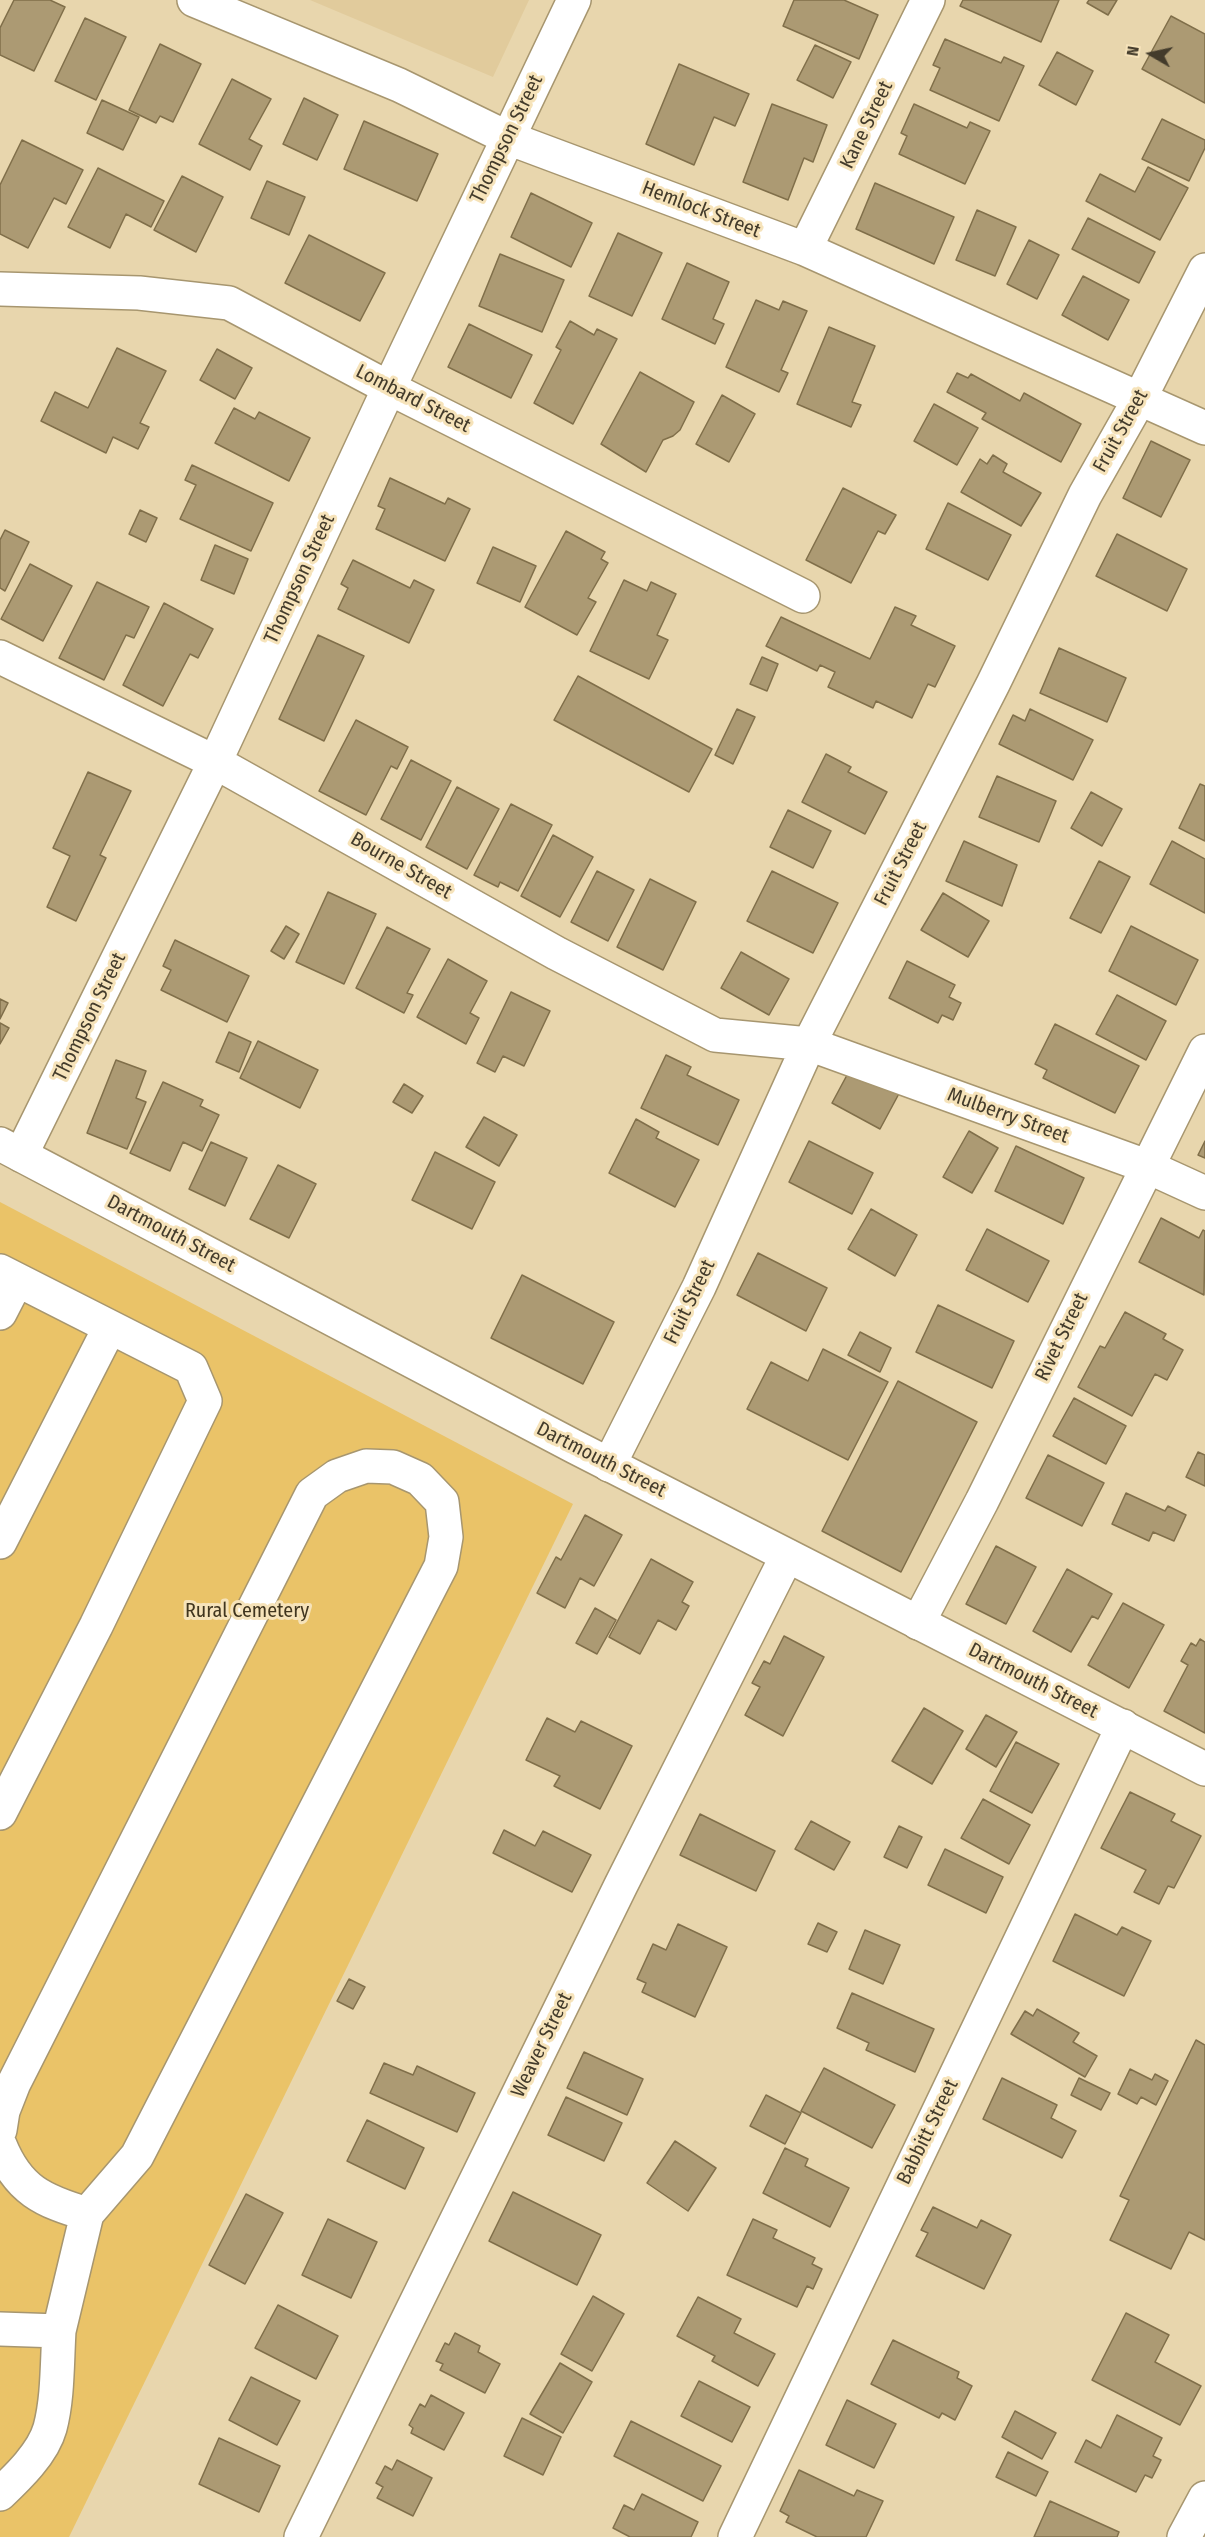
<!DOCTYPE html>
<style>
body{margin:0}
#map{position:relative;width:1205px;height:2537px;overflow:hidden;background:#e8d6ad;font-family:"Fira Sans Condensed",sans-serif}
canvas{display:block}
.north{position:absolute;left:1121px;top:24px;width:60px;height:60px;-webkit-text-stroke:4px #f6e3ba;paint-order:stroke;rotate:279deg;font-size:16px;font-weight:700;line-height:24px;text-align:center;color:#433b2b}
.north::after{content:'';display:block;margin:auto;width:21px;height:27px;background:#433b2b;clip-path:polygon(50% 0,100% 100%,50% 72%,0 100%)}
</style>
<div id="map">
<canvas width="1205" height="2537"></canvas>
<div class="north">N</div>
</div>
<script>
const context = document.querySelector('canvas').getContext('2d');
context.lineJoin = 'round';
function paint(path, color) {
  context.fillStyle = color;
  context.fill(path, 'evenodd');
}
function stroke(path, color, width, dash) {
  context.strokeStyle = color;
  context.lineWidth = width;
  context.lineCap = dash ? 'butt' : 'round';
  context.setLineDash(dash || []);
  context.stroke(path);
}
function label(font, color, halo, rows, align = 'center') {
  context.font = font + ' "Fira Sans Condensed",sans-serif';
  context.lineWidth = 6;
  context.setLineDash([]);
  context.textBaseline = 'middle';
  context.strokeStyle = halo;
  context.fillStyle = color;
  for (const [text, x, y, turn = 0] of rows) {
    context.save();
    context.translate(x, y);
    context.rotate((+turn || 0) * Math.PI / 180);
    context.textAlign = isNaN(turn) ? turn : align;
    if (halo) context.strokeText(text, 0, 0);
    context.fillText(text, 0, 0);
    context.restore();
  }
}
paint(new Path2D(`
 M310,0H529L493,77Z`), '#e1cb9c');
paint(new Path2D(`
 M0,1202L573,1504L69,2537H0Z`), '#eac368');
const building = new Path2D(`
 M14,0H50L65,7L34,71L0,55V28Z
 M794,0H844L878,15L859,59L783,26Z
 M963,0H1059L1041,42L960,6Z
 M1089,0H1117L1108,15L1087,3Z
 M1171,16L1205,34V103L1142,69Z
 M85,18L126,37L96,100L55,81Z
 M945,39L1001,63L1004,57L1024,66L999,121L930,90L940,68L933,65Z
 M160,44L201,64L173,122L160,116L156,123L129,110Z
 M815,45L851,62L833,98L797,80Z
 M1057,52L1093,71L1076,105L1039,85Z
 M679,64L749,94L735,126L714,117L694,165L646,144Z
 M232,79L271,99L249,139L262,146L250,170L199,144Z
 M304,98L338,115L317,160L283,144Z
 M102,100L139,117L123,150L87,133Z
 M772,104L827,125L813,162L804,158L788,200L743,182Z
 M914,104L967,128L970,122L990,131L965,184L899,154L907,136L901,133Z
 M1162,119L1205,140V148L1189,181L1142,159Z
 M364,121L438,154L417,201L344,169Z
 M22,140L83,170L66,204L54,198L28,248L0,234V185Z
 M1148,167L1188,188L1160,240L1086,201L1100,174L1135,192Z
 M98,168L164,201L151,227L126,214L110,248L68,227Z
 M182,176L223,197L196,252L154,230Z
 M267,181L305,197L289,235L251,218Z
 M875,183L954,217L934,264L856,229Z
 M531,193L592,223L571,267L511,237Z
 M977,210L1016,227L995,276L956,260Z
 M1088,218L1155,252L1139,283L1072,249Z
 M618,233L662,253L632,316L589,296Z
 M309,235L385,273L360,321L285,283Z
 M1029,240L1059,255L1037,299L1007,284Z
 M500,254L564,280L542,332L479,306Z
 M687,263L729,282L713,319L724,324L715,344L662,319Z
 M1083,276L1129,300L1108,340L1062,315Z
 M756,300L779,310L783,301L807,311L781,370L788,373L779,392L726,367Z
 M570,321L594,335L597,329L617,339L573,424L534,403L561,350L556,347Z
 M469,324L532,355L511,398L448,367Z
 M829,327L875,346L852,402L861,405L851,427L797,404Z
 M117,348L166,371L140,423L149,427L138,449L113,437L106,453L41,421L55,392L88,408Z
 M217,349L252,368L235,399L200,380Z
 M640,372L694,402L680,430L673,436L663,440L646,472L601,444Z
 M957,373L968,378L971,374L1020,401L1024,393L1081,424L1061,462L982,419L986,413L947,392Z
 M722,395L755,414L729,462L696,444Z
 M934,404L978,428L957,465L914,441Z
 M234,408L255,419L259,412L310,438L289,481L215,443Z
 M1151,441L1190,460L1161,517L1123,498Z
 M993,455L1007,464L1003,472L1041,493L1021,526L961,492L980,459L987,464Z
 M192,465L273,503L251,551L180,519L196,485L185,480Z
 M390,478L445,504L448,498L470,509L445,561L376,529L385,509L378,506Z
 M843,488L896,515L885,534L878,531L851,583L806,560Z
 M948,503L1011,535L988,580L926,549Z
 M140,510L157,518L146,542L129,534Z
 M5,530L29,542L5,591L0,588V540Z
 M566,531L605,552L601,559L608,563L588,598L596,602L577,635L525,607Z
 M1117,534L1187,569L1167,611L1096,576Z
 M215,545L248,559L234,594L201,580Z
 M493,547L536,566L520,602L477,583Z
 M353,560L410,588L414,580L434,590L409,643L338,609L348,588L341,584Z
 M30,564L72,586L43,641L1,619Z
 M624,580L647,591L651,582L676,594L657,635L668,640L649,679L590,651Z
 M97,582L149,607L134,638L126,635L104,680L59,658Z
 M164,603L213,629L198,658L190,654L163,706L123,685Z
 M895,607L916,616L911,625L955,646L935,687L928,684L912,718L876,701L873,708L828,687L835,672L820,665L817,671L766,646L781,617L870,659Z
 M318,635L364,656L324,741L279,719Z
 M1059,648L1126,678L1107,722L1040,693Z
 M762,657L778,664L767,691L750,684Z
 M578,676L712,749L689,792L554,720Z
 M737,709L755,717L733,764L715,755Z
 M1030,709L1093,740L1073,780L999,744L1013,715L1025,721Z
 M356,720L408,747L397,769L391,766L366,815L319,791Z
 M826,754L851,767L848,772L887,792L865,834L802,802Z
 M411,760L451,781L421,840L381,819Z
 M88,772L131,791L100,855L106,858L76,921L47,907L70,856L53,848Z
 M997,776L1056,801L1039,842L979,817Z
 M1200,784L1205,786V841L1179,828Z
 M457,787L499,809L467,869L426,847Z
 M1091,792L1122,809L1102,846L1071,828Z
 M511,804L552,825L518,891L500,882L498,887L474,875Z
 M788,810L831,831L813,868L770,847Z
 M553,835L593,857L560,917L521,896Z
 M964,841L1017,865L1002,906L946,881Z
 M1172,841L1205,859V913L1150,884Z
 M1099,861L1130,877L1101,933L1070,918Z
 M597,871L634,890L608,941L571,922Z
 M772,871L838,903L813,953L747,921Z
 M650,879L696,902L663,970L617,947Z
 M328,892L376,914L344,984L296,962Z
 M943,893L989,921L968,957L921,930Z
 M286,926L299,934L284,959L271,951Z
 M1131,926L1198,960L1176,1005L1109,971Z
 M387,927L430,949L407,993L413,995L404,1013L356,988Z
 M175,940L249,976L227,1022L161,990L171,970L163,966Z
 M741,952L789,979L769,1015L721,988Z
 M448,959L487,981L470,1013L479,1018L466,1044L417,1017Z
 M907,961L955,985L949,997L961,1003L953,1020L942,1015L938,1023L889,998Z
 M511,992L550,1011L524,1066L503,1056L495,1072L477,1063Z
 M1117,995L1166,1021L1146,1060L1096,1034Z
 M0,999L8,1003L0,1019Z
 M0,1023L9,1028L0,1044Z
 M1055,1024L1139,1066L1115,1113L1043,1078L1047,1070L1035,1064Z
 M229,1032L251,1042L239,1072L216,1062Z
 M258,1041L318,1070L300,1108L240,1078Z
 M666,1055L691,1067L687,1075L739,1100L718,1145L641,1108Z
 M116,1060L146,1071L136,1098L146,1102L127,1149L87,1133Z
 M854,1062L902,1088L880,1129L832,1103Z
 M163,1082L203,1100L200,1106L219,1115L202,1151L183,1142L170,1171L130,1153Z
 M404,1084L423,1096L412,1113L393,1102Z
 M484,1117L517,1135L499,1166L466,1147Z
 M636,1119L659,1132L656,1138L699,1160L675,1207L609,1173Z
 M969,1131L998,1148L972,1193L943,1177Z
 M809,1141L873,1173L852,1214L789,1182Z
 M1205,1141V1158L1198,1155Z
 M211,1142L247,1158L225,1206L189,1189Z
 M1016,1146L1084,1178L1063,1224L995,1191Z
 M435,1152L495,1182L472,1229L412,1200Z
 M278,1165L316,1184L289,1238L250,1219Z
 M871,1209L917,1235L895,1276L848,1249Z
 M1161,1218L1199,1238L1203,1230L1205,1231L1204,1295L1139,1262Z
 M987,1229L1049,1261L1028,1302L966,1270Z
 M758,1253L827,1288L806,1331L737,1295Z
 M522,1275L614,1322L583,1384L491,1338Z
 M938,1305L1014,1341L992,1388L916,1352Z
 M1125,1312L1166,1334L1163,1339L1183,1350L1167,1380L1155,1374L1132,1416L1078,1387L1100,1346L1105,1348Z
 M860,1332L891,1348L880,1372L848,1355Z
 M823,1349L888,1382L848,1460L747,1409L771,1362L808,1381Z
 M898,1381L977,1422L901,1572L822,1531Z
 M1074,1398L1126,1426L1106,1464L1053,1436Z
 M1198,1452L1205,1455V1486L1186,1477Z
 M1048,1455L1104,1483L1082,1526L1026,1498Z
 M1126,1493L1165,1511L1168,1506L1186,1515L1174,1541L1153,1532L1149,1541L1112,1524Z
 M585,1515L622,1535L594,1586L580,1578L565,1608L537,1593L556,1557L561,1560Z
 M996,1546L1036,1567L1006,1624L966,1604Z
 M651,1559L693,1582L682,1602L689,1606L676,1630L658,1620L640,1654L609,1637Z
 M1067,1569L1112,1594L1098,1619L1092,1616L1071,1652L1033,1631Z
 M1123,1603L1164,1625L1129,1688L1088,1665Z
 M595,1608L616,1620L597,1654L576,1643Z
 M784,1636L824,1657L783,1736L745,1715L760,1687L752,1683L764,1661L770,1664Z
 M1200,1639L1205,1642V1733L1164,1711L1188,1665L1181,1661L1191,1643L1196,1646Z
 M924,1708L963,1731L932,1784L892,1761Z
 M986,1715L1017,1732L996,1767L966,1749Z
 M547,1718L575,1732L581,1721L632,1746L600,1809L554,1786L560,1776L526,1760Z
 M1016,1742L1059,1764L1032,1813L990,1791Z
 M1130,1792L1175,1814L1171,1821L1201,1836L1174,1888L1168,1886L1159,1904L1134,1892L1146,1870L1101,1848Z
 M983,1799L1030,1825L1009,1864L961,1838Z
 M700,1814L775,1851L756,1891L680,1855Z
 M811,1821L850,1842L834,1870L795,1849Z
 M899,1826L922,1837L907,1868L884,1857Z
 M504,1830L535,1846L543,1831L591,1855L572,1892L493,1853Z
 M945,1849L1003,1877L986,1913L928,1885Z
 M1075,1914L1117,1935L1122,1927L1151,1941L1124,1996L1053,1961Z
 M818,1923L837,1932L827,1952L808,1944Z
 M678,1924L727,1947L695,2017L642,1992L646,1983L637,1979L653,1944L666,1950Z
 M865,1930L900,1945L883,1984L849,1969Z
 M349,1979L365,1987L353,2009L337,2001Z
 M852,1993L934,2029L915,2072L866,2050L869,2043L837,2028Z
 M1037,2009L1079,2033L1073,2042L1097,2056L1085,2077L1011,2034L1025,2011L1033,2016Z
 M1196,2040L1205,2045V2240L1189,2232L1171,2269L1110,2240L1129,2200L1120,2196Z
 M584,2052L643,2079L627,2115L567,2088Z
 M384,2063L413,2075L417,2066L475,2093L457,2132L370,2093Z
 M824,2068L895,2105L872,2148L801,2111Z
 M1130,2069L1152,2080L1155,2074L1168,2081L1156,2105L1141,2097L1137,2104L1118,2094Z
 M1002,2078L1057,2105L1051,2118L1076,2131L1062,2158L983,2119Z
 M1079,2078L1110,2093L1101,2110L1071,2095Z
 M766,2095L801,2113L785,2144L750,2126Z
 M566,2097L622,2123L604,2161L548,2135Z
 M367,2120L424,2148L405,2189L347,2161Z
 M675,2141L716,2168L688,2211L647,2183Z
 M785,2148L808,2159L805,2166L849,2188L830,2227L763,2193Z
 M513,2192L601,2235L577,2285L489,2241Z
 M246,2194L283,2213L245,2284L209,2265Z
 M933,2207L977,2228L981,2220L1011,2235L984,2289L916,2256L928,2233L921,2230Z
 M328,2219L377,2242L351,2298L302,2275Z
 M753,2219L777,2230L773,2238L815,2258L812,2264L822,2269L813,2289L807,2286L797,2307L727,2275Z
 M593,2296L624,2314L592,2371L561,2354Z
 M698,2297L741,2319L734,2333L775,2354L758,2386L712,2361L715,2356L677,2336Z
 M278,2305L338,2336L316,2379L255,2348Z
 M1126,2313L1169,2335L1155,2362L1201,2386L1180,2425L1092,2380Z
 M455,2333L480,2346L478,2352L500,2364L485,2393L440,2370L443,2364L436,2361L445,2343L449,2345Z
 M893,2340L959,2372L957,2378L972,2386L955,2420L942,2413L939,2418L871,2384Z
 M560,2363L592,2382L563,2433L530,2414Z
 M251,2377L300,2401L277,2445L229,2420Z
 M699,2381L750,2407L732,2442L681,2416Z
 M431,2395L464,2413L444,2450L411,2433L413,2428L409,2425L420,2404L425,2407Z
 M847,2400L896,2424L874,2468L826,2445Z
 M1015,2411L1056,2433L1042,2459L1002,2437Z
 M1117,2415L1162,2438L1153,2456L1161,2460L1152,2478L1145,2475L1136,2492L1075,2462L1086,2440L1101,2448Z
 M522,2418L561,2437L543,2475L504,2456Z
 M631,2421L721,2466L703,2501L614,2456Z
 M219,2438L280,2466L259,2512L199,2484Z
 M1008,2452L1048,2472L1036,2496L996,2477Z
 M397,2460L432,2478L413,2516L377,2498L383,2487L376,2483L385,2466L392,2470Z
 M799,2470L854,2496L857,2490L883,2501L866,2537H817L786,2522L789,2516L780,2511Z
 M642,2494L698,2522L691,2537H630L613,2528L624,2505L634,2510Z
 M1050,2501L1119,2532L1117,2537H1034Z`);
paint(building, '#ac9a73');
stroke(building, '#806f4a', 1.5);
const minor = new Path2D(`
 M194,0L399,85L508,138L805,249L1205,428
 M805,249L928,0
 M0,289L139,293L229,303L389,388L803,596
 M0,657L215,762L556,953L715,1035L809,1044L1146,1166L1205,1193
 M21,1155L215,762L389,388L574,0
 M0,1271L191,1368L205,1401L96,1626L0,1813
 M0,1313L17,1280
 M609,1465L699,1287L809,1044L993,684L1085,495L1140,398L1205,270
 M0,1542L110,1327
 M918,1623L982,1501L1205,1051
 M0,2130L3,2111L14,2083L312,1494L337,1476L366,1466L393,1467L420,1479L442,1502L446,1537L441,1566L137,2156L87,2214L59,2331
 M0,2145C18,2190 43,2201 87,2214
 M0,2329L59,2331C57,2363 58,2398 50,2428C43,2453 18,2477 0,2494
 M301,2537L621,1885L787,1556
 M735,2537L1123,1726
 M1184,2537L1205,2498`);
const major = new Path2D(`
 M0,1144L575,1447L1205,1769`);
stroke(minor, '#a7966f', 36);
stroke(major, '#a7966f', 36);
stroke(minor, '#fff', 33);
stroke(major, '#fff', 33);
label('20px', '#433b2b', '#f6e3ba', [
 ["Kane Street",867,125,-64],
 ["Thompson Street",507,139,-64],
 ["Hemlock Street",701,210,21],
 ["Lombard Street",413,399,27],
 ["Fruit Street",1121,431,-61],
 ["Thompson Street",300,579,-65],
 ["Fruit Street",901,864,-63],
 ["Bourne Street",401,866,30],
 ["Thompson Street",90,1017,-64],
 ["Mulberry Street",1008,1116,20],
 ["Dartmouth Street",171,1234,28],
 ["Fruit Street",690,1302,-64],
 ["Rivet Street",1062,1337,-64],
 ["Dartmouth Street",601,1460,27],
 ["Dartmouth Street",1033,1681,27],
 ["Weaver Street",542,2045,-64],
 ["Babbitt Street",928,2132,-64]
]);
label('20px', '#40351e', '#f6e3ba', [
 ["Rural Cemetery",247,1611]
]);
</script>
